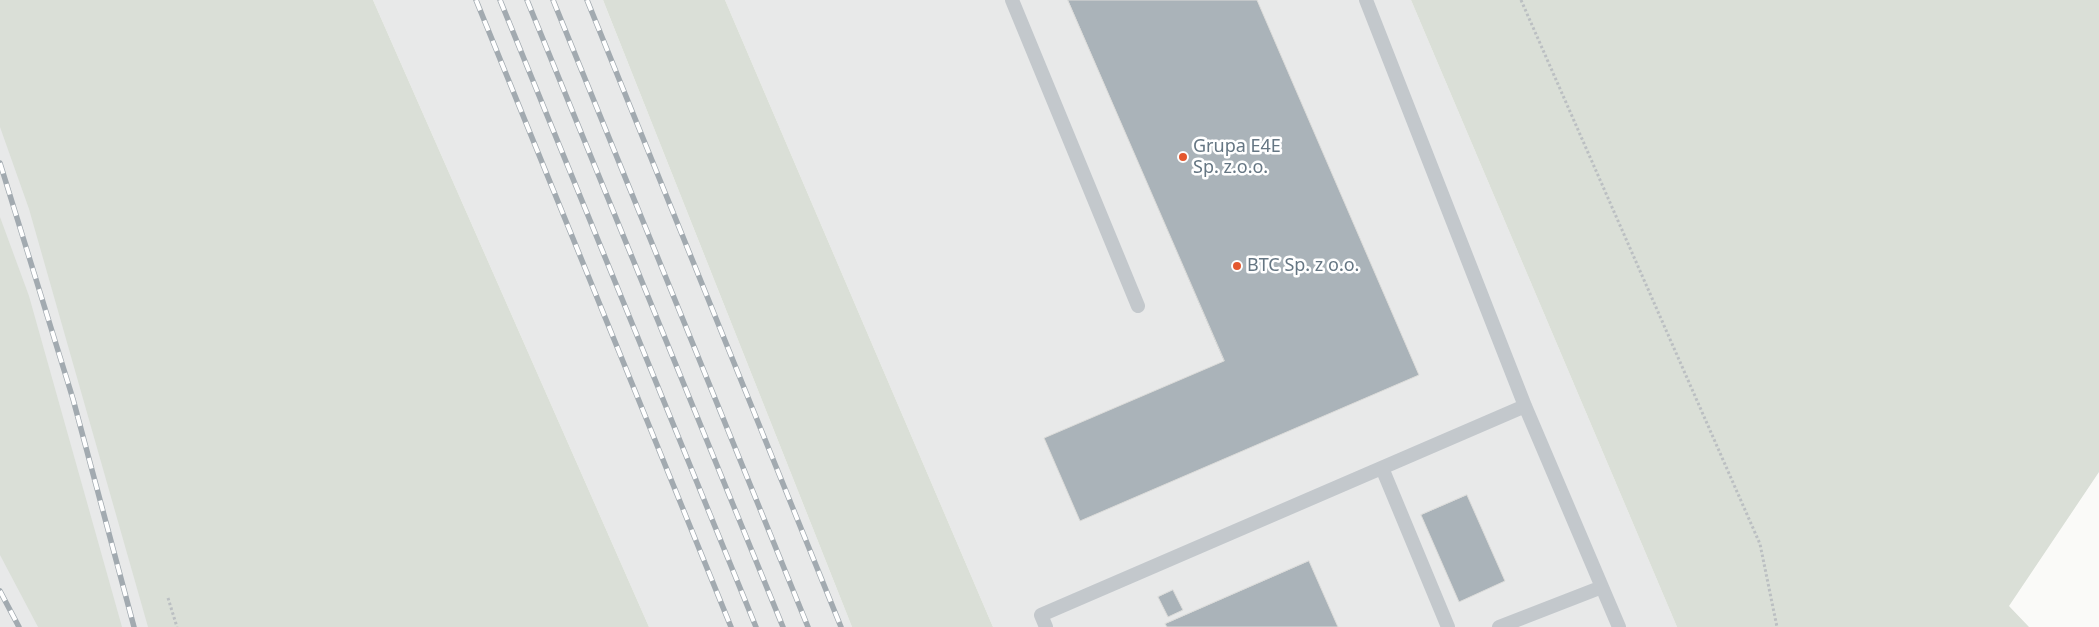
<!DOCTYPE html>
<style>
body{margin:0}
canvas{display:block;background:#fafaf8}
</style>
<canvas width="2099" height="627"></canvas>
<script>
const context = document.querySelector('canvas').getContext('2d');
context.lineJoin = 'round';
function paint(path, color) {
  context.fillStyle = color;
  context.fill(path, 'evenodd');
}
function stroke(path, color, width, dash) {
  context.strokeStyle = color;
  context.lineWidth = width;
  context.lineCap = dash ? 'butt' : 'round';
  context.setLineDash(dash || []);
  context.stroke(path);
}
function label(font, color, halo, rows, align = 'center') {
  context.font = font + ' "Noto Sans",sans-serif';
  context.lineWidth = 5;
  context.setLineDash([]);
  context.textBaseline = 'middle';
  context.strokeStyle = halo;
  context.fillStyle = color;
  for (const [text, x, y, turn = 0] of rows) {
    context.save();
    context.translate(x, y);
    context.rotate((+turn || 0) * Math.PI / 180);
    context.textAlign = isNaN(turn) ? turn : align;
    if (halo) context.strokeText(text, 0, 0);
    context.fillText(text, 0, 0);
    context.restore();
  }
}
paint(new Path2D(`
 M0,0L224,627H0Z
 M373,0H603L852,627H649Z
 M725,0H1411L1677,627H993Z`), '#e8e9e9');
paint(new Path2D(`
 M0,0H373L649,627H148L29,209L0,127Z
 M603,0H725L993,627H852Z
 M1411,0H2099V472L2009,606L2029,627H1677Z
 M0,217L29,296L122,627H38L0,555Z`), '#dadfd7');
const building = new Path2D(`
 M1068,0H1257L1419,375L1080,521L1044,438L1224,361Z
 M1467,495L1505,581L1459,602L1421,515Z
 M1309,561L1338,627H1167L1165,624Z
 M1173,590L1183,610L1168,617L1158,597Z`);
paint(building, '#aab3b9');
stroke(building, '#dcdcda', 1);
stroke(new Path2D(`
 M1521,0L1760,544L1777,627
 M168,598L177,627`), '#bbbfc2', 3, [2.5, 2.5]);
stroke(new Path2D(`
 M1012,0L1138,306
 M1366,0L1525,406L1619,627
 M1382,468L1448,627
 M1046,627L1041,615L1525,406
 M1499,627L1602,587`), '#c3c8cc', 14);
const rail = new Path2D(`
 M476,0L731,627
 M500,0L756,627
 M527,0L783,627
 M553,0L808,627
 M587,0L841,627
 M0,163L73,399L134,627
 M0,591L19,627`);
stroke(rail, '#a2aab0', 5.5);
stroke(rail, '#fff', 4, [11]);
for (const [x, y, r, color] of [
 [1183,157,5,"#e4572e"],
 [1237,266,5,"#e4572e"]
]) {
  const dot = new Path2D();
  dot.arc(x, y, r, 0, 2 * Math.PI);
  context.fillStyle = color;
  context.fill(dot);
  stroke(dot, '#fff', 2);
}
label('18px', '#657683', '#fff', [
 ["Grupa E4E",1193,147],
 ["Sp. z.o.o.",1193,168],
 ["BTC Sp. z o.o.",1247,266]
], 'left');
</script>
